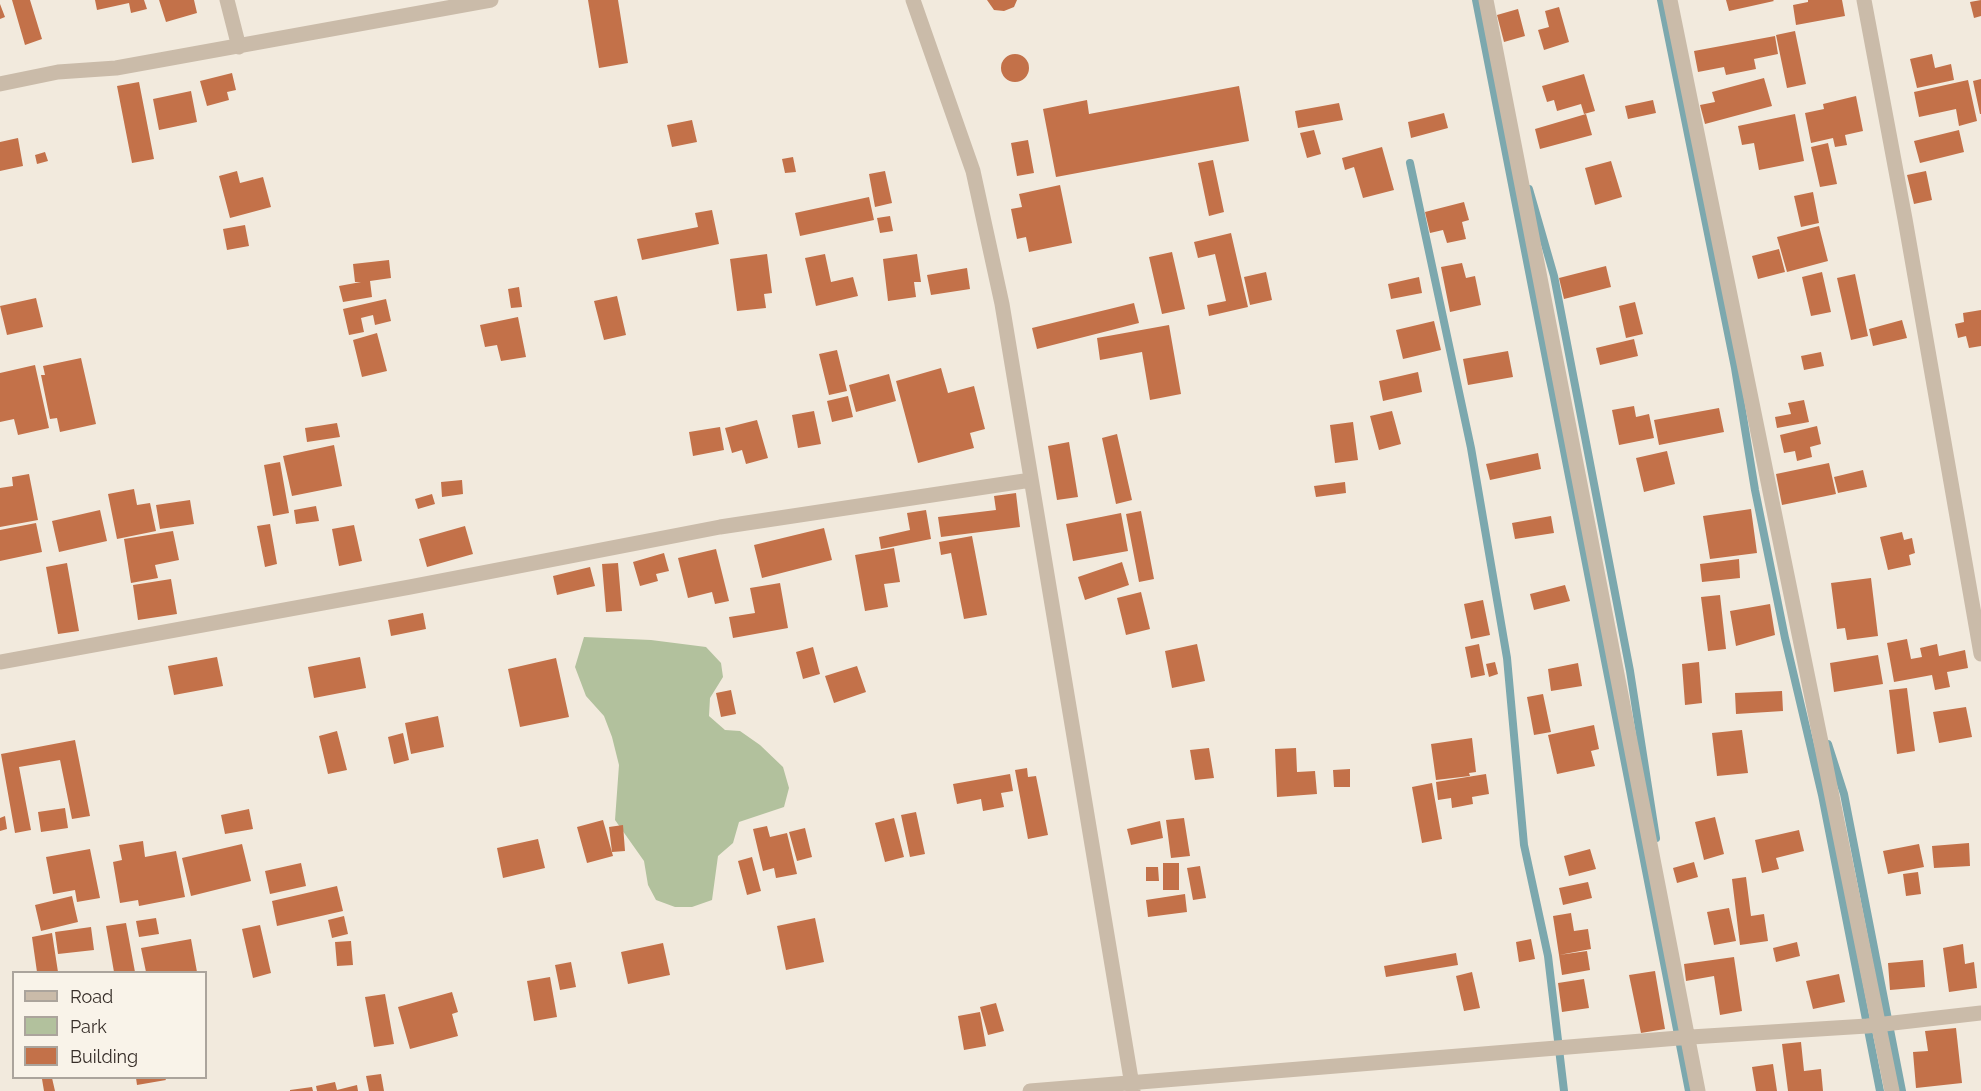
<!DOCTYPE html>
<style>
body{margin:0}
#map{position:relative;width:1981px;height:1091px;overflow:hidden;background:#f2eadd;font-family:Raleway,sans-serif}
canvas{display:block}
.legend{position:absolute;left:12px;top:971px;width:195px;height:108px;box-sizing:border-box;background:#f9f3e9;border:2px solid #aba49c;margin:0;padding:8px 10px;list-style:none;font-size:18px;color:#372e29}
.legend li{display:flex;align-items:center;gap:12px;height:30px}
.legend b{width:30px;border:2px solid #aba49c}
</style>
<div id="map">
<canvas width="1981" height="1091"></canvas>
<ul class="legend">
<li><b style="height:8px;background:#cabba9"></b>Road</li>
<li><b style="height:16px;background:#b2c19d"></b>Park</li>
<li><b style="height:16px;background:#c37149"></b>Building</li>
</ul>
</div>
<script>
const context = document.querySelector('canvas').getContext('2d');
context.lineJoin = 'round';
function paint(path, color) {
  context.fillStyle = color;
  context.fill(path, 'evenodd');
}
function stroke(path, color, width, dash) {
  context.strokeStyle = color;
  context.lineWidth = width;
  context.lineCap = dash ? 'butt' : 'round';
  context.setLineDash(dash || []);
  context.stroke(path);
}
paint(new Path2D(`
 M584,637L651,640L706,647L721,663L723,677L710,698L709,716L725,730L740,731L760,745L783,767L789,788L784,807L739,822L733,843L718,856L712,900L692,907H675L656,900L648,885L644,861L615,820L619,765L612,737L604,716L586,696L575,667Z`), '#b2c19d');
stroke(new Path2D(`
 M1476,0L1689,1091
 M1661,0L1735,368L1755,490L1785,638L1822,795L1880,1091
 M1410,163L1471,448L1507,658L1524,845L1548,956L1564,1091
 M1529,189L1554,276L1630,671L1656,838
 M1828,744L1844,794L1902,1091`), '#7ca8ae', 8);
paint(new Path2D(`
 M12,0H30L42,39L25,45Z
 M95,0H144L147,9L131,13L129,3L97,10Z
 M159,0H194L197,13L166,22Z
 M588,0H618L628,63L599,68Z
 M987,0H1017L1014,7L1004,11L994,10Z
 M1726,0H1773L1774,1L1729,11Z
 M1808,0H1842L1845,16L1796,25L1793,5L1808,2Z
 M1981,0V16L1974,18L1970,2Z
 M0,4L5,17L0,19Z
 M1559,7L1569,42L1544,50L1538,30L1549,27L1545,11Z
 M1518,9L1525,36L1504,42L1497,15Z
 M1795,31L1806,84L1787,88L1776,35Z
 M1775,36L1778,54L1754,59L1756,69L1726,75L1724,67L1698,72L1694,51Z
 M1932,54L1935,68L1951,64L1954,80L1917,88L1910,59Z
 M1001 68a14 14 0 1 1 28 0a14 14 0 1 1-28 0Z
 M232,73L236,90L227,92L229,100L207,106L200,81Z
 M1584,74L1595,111L1584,114L1581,104L1557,111L1554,100L1547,102L1542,86Z
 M1764,78L1772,106L1705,124L1700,105L1715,102L1712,92Z
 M1981,79V114H1980L1973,81Z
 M1968,80L1977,121L1959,126L1956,109L1919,117L1914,92Z
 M139,82L154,159L132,163L117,86Z
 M1239,86L1249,141L1056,177L1043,109L1087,100L1089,114Z
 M191,91L197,122L159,130L153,99Z
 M1856,96L1863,131L1845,135L1847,145L1835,147L1833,138L1811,143L1805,113L1824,109L1823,104Z
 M1653,100L1656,113L1628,119L1625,106Z
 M1339,103L1343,120L1298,128L1295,111Z
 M1444,113L1448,128L1411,138L1408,122Z
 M1586,114L1592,135L1540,149L1535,129Z
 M1795,114L1804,161L1759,170L1754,143L1742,145L1738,126Z
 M692,120L697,142L672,147L667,125Z
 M1314,130L1321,154L1307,158L1300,133Z
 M1959,130L1964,152L1920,163L1914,141Z
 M18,138L23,166L0,171V142Z
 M1028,140L1034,173L1017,176L1011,143Z
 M1828,143L1837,184L1820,187L1811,147Z
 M1382,147L1394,190L1363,198L1354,167L1345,170L1342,158Z
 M45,152L48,161L37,164L35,155Z
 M793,157L796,172L785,173L782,159Z
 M1213,160L1224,212L1209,216L1198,163Z
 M1611,161L1622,197L1595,205L1585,168Z
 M237,171L240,183L263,177L271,207L230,218L219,176Z
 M885,171L892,203L875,207L869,174Z
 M1926,171L1932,200L1914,204L1907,175Z
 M1060,185L1072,243L1029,252L1026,237L1017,239L1011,209L1022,207L1019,194Z
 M1813,192L1819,223L1801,227L1794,196Z
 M869,197L874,220L800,236L795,213Z
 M1464,202L1469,220L1462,222L1466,239L1447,243L1443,230L1430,233L1425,212Z
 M712,210L719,244L642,260L637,239L698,227L695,213Z
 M890,216L893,231L880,233L877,218Z
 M245,225L249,246L227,250L223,229Z
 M1819,226L1828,261L1787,272L1777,237Z
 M1231,233L1248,307L1209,316L1207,305L1226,301L1215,254L1198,258L1194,242Z
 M1779,249L1785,272L1758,279L1752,256Z
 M1172,252L1185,309L1162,314L1149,257Z
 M767,254L772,293L764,294L766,308L737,311L730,259Z
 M825,254L831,282L853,277L858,296L816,306L805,258Z
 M917,254L921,282H914L916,297L888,301L883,259Z
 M389,260L391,278L370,281L372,297L343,302L339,286L361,282H355L353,264Z
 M1462,263L1466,278L1475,276L1481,305L1450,312L1441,267Z
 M1606,266L1611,287L1564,299L1559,278Z
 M967,268L970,289L931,295L927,275Z
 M1266,272L1272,300L1250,305L1244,277Z
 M1822,272L1831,312L1811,316L1802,277Z
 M1855,274L1868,336L1851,340L1837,278Z
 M1419,277L1422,293L1391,299L1388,284Z
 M519,287L522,307L511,308L508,289Z
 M617,296L626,335L604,340L594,301Z
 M36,298L43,327L7,335L0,306Z
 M386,299L391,321L375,325L373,315L361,318L364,332L349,335L343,309Z
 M1635,302L1643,334L1626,338L1619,306Z
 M1134,303L1139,323L1037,349L1032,328Z
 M1981,310V346L1969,348L1966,336L1958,338L1955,324L1964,322L1963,313Z
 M518,317L526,357L501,361L497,345L485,347L480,325Z
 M1902,320L1907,338L1873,346L1869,329Z
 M1434,321L1441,350L1403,359L1396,330Z
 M1169,325L1181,394L1150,400L1142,352L1100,360L1097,338Z
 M377,333L387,371L362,377L353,340Z
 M1634,339L1638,356L1600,365L1596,348Z
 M837,350L847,391L829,395L819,354Z
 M1508,351L1513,377L1468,385L1463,359Z
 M1821,352L1824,366L1804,370L1801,356Z
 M81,358L96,424L60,432L57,418L50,419L41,375H45L43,366Z
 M35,365L49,428L18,435L14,419L0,422V373Z
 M941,368L948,393L974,386L985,429L970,433L974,448L918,463L896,381Z
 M1418,372L1422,392L1383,401L1379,381Z
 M889,374L896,401L856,412L849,385Z
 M848,396L853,417L832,422L827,401Z
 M1804,400L1809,422L1777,428L1775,417L1791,414L1788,403Z
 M1634,406L1636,417L1649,414L1654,438L1619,445L1612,410Z
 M1719,408L1724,432L1659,445L1654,420Z
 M814,411L821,444L798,448L792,415Z
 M1392,411L1401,444L1379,450L1370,416Z
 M757,420L768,458L746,464L742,450L732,453L725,428Z
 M1353,422L1358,460L1335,463L1330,425Z
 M337,423L340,437L307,442L305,428Z
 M1817,426L1821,444L1810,447L1812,457L1797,461L1795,451L1784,453L1780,435Z
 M720,427L724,450L693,456L689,432Z
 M1117,434L1132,500L1116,504L1102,438Z
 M1069,442L1078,497L1057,500L1048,446Z
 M334,445L342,486L292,496L283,456Z
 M1667,451L1675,484L1644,492L1636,458Z
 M1538,453L1541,469L1490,480L1486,464Z
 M280,462L289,513L273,516L264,465Z
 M1829,463L1836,494L1782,505L1776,474Z
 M1863,470L1867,487L1838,493L1834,477Z
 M29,474L38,520L0,527V488L13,486L12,477Z
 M462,480L463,494L442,497L441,482Z
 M1345,482L1346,493L1316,497L1314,486Z
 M134,489L137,505L150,503L156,531L117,539L108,494Z
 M1016,493L1020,527L941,537L938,517L996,510L994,496Z
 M432,494L435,504L418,509L415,499Z
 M190,500L194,524L160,529L156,505Z
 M316,506L319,521L296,524L294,510Z
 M1751,509L1757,553L1710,559L1703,516Z
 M100,510L107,541L59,552L52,521Z
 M926,510L931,539L881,549L879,537L910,530L907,513Z
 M1141,511L1154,579L1139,582L1126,514Z
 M1121,513L1128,551L1073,561L1066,524Z
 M1551,516L1554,533L1515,539L1512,523Z
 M36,523L42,552L0,561V530Z
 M270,524L277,564L265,567L257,526Z
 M354,525L362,561L339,566L332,529Z
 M465,526L473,554L427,567L419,539Z
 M824,528L832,560L762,578L754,545Z
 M173,531L179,560L155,565L158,578L131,583L124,539Z
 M1902,532L1904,540L1912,538L1915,553L1909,555L1911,565L1888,570L1880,537Z
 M972,536L987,615L964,619L951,553L941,555L939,542Z
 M894,548L900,582L884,584L888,607L865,611L855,555Z
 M716,549L729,601L715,604L712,592L688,598L678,558Z
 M664,553L669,571L656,574L658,581L640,586L633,562Z
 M1739,559L1740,578L1702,582L1700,564Z
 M1122,562L1129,585L1085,600L1078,577Z
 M67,563L79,631L58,634L46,567Z
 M618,563L622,611L606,612L602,564Z
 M590,567L595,586L557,595L553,576Z
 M1871,578L1878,636L1847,640L1845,628L1837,629L1831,583Z
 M171,579L177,614L138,620L133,585Z
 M780,583L788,628L733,638L729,617L755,613L750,588Z
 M1565,585L1570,601L1534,610L1530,594Z
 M1141,592L1150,629L1126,635L1117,598Z
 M1720,595L1726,649L1708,651L1701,597Z
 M1483,600L1490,635L1471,639L1464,604Z
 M1770,604L1775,635L1736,646L1730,611Z
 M423,613L426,629L391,636L388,620Z
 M1907,639L1911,659L1922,657L1920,648L1937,644L1939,656L1965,650L1968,668L1947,672L1950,687L1935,690L1932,675L1894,682L1887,643Z
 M1197,644L1205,681L1172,688L1165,651Z
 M1479,644L1485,675L1471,678L1465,647Z
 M813,647L820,674L803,679L796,652Z
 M1878,655L1883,684L1834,692L1830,663Z
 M217,657L223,686L174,695L168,666Z
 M360,657L366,688L314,698L308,667Z
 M556,658L569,717L520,727L508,669Z
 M1495,662L1498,674L1489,677L1486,664Z
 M1699,662L1702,703L1685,705L1682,664Z
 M1578,663L1582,686L1551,691L1548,669Z
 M857,666L866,692L834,703L825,676Z
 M1907,688L1915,751L1897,754L1889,690Z
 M731,690L736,714L721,717L716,693Z
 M1782,691L1783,711L1736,714L1735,693Z
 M1543,694L1551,732L1534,735L1527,697Z
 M1966,707L1972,737L1939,743L1933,712Z
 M438,716L444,747L411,754L405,723Z
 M1594,725L1599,749L1591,751L1595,766L1557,774L1548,735Z
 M1742,730L1748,773L1717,776L1712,733Z
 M337,731L347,770L328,774L319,736Z
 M403,733L409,760L394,764L388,737Z
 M1472,738L1476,772L1469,773L1470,776L1436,780L1431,744Z
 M75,740L90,816L72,819L60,760L19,767L31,830L15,833L1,754Z
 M1209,748L1214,778L1195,780L1190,750Z
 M1296,748L1297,772L1315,771L1317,794L1277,797L1275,749Z
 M1027,768L1028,777L1036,776L1048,835L1028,839L1015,770Z
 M1350,769V787H1334L1333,770Z
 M1010,774L1013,791L1001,793L1004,807L983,811L981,799L957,804L953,784Z
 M1486,774L1489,794L1472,797L1473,804L1452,808L1451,798L1438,800L1436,782Z
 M1432,783L1442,839L1422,843L1412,787Z
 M65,808L68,828L41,832L38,812Z
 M249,809L253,829L225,834L221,815Z
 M916,812L925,854L910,857L901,815Z
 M5,816L7,829L0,831V818Z
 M1715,817L1724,854L1704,860L1695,822Z
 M894,818L904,857L885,862L875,823Z
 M1184,818L1190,856L1171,858L1166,820Z
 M603,820L613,856L587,863L577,827Z
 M1160,821L1163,838L1131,845L1127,829Z
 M623,825L625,851L612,852L609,827Z
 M767,826L770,837L787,833L797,874L776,878L774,868L763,871L753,829Z
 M805,828L812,857L797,861L789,832Z
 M1799,830L1804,851L1776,858L1779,869L1762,873L1755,840Z
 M538,839L545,868L503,878L497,848Z
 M143,841L145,857L176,851L185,897L139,906L138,900L120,903L113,862L122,860L119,845Z
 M1969,843L1970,866L1934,868L1932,846Z
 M242,844L251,881L191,896L182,858Z
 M1919,844L1924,867L1888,874L1883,851Z
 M90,849L100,898L77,902L75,890L53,894L46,857Z
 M1590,849L1596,869L1569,876L1564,856Z
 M752,857L761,891L747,895L738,861Z
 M1694,862L1698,877L1677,883L1673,868Z
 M301,863L306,886L270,894L265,871Z
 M1163,863H1179V890H1163Z
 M1200,866L1206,898L1193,900L1187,868Z
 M1146,867H1158L1159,881H1146Z
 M1918,872L1921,894L1906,896L1903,874Z
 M1746,877L1751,916L1764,914L1768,941L1740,945L1732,879Z
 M1588,882L1592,898L1563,905L1559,888Z
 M337,886L343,911L277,926L272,901Z
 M1185,894L1187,912L1148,917L1146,900Z
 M72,896L78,922L41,931L35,905Z
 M1729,908L1736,941L1714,945L1707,912Z
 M1571,913L1574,931L1588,929L1591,949L1559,955L1553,916Z
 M344,916L348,934L332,938L328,920Z
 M156,918L159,934L139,937L136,921Z
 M815,918L824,962L786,970L777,926Z
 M126,923L135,972H114L106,926Z
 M260,925L271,973L253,978L242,929Z
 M91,927L94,950L58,954L55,932Z
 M52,933L58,972H37L32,937Z
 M191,939L197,972H146L141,948Z
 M1531,939L1535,959L1519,962L1516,942Z
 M351,941L353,965L337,966L335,942Z
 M1797,942L1800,956L1776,962L1773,948Z
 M663,943L670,975L628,984L621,952Z
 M1963,944L1965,964L1974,962L1977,988L1949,992L1943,948Z
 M1587,951L1590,970L1562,975L1559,955Z
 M1456,953L1458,965L1386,977L1384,966Z
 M1734,957L1742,1011L1720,1015L1714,976L1686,981L1684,964Z
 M1923,960L1925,987L1890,990L1888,963Z
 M571,962L576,987L560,990L555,965Z
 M1655,971L1665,1029L1641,1033L1629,975Z
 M1472,972L1480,1008L1464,1011L1456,976Z
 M1839,974L1845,1002L1813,1009L1806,981Z
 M550,977L557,1017L534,1021L527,981Z
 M1584,979L1589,1008L1562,1012L1558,983Z
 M452,992L458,1012L452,1014L458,1036L410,1049L398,1007Z
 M385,994L394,1044L374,1047L365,997Z
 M996,1003L1004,1031L988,1035L980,1007Z
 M980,1012L986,1046L964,1050L958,1016Z
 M1956,1028L1962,1083L1916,1088L1913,1052L1928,1051L1925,1031Z
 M1801,1042L1804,1071L1821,1069L1823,1091H1788L1782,1044Z
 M1773,1064L1777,1091H1756L1752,1067Z
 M381,1074L384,1091H369L366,1076Z
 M52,1078L55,1091H44L42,1079Z
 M136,1078H165L166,1080L137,1085Z
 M335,1082L337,1090L357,1085L358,1091H317L316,1086Z
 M312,1087L313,1091H290V1090Z`), '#c37149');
stroke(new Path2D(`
 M227,0L239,47
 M913,0L973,171L1002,304L1133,1091
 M1486,0L1698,1091
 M1670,0L1892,1091
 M1864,0L1905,219L1981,654
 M0,84L58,72L116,68L491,0
 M0,662L410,587L720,527L1031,480
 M1030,1091L1691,1037L1867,1026L1981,1013`), '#cabba9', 15);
</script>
